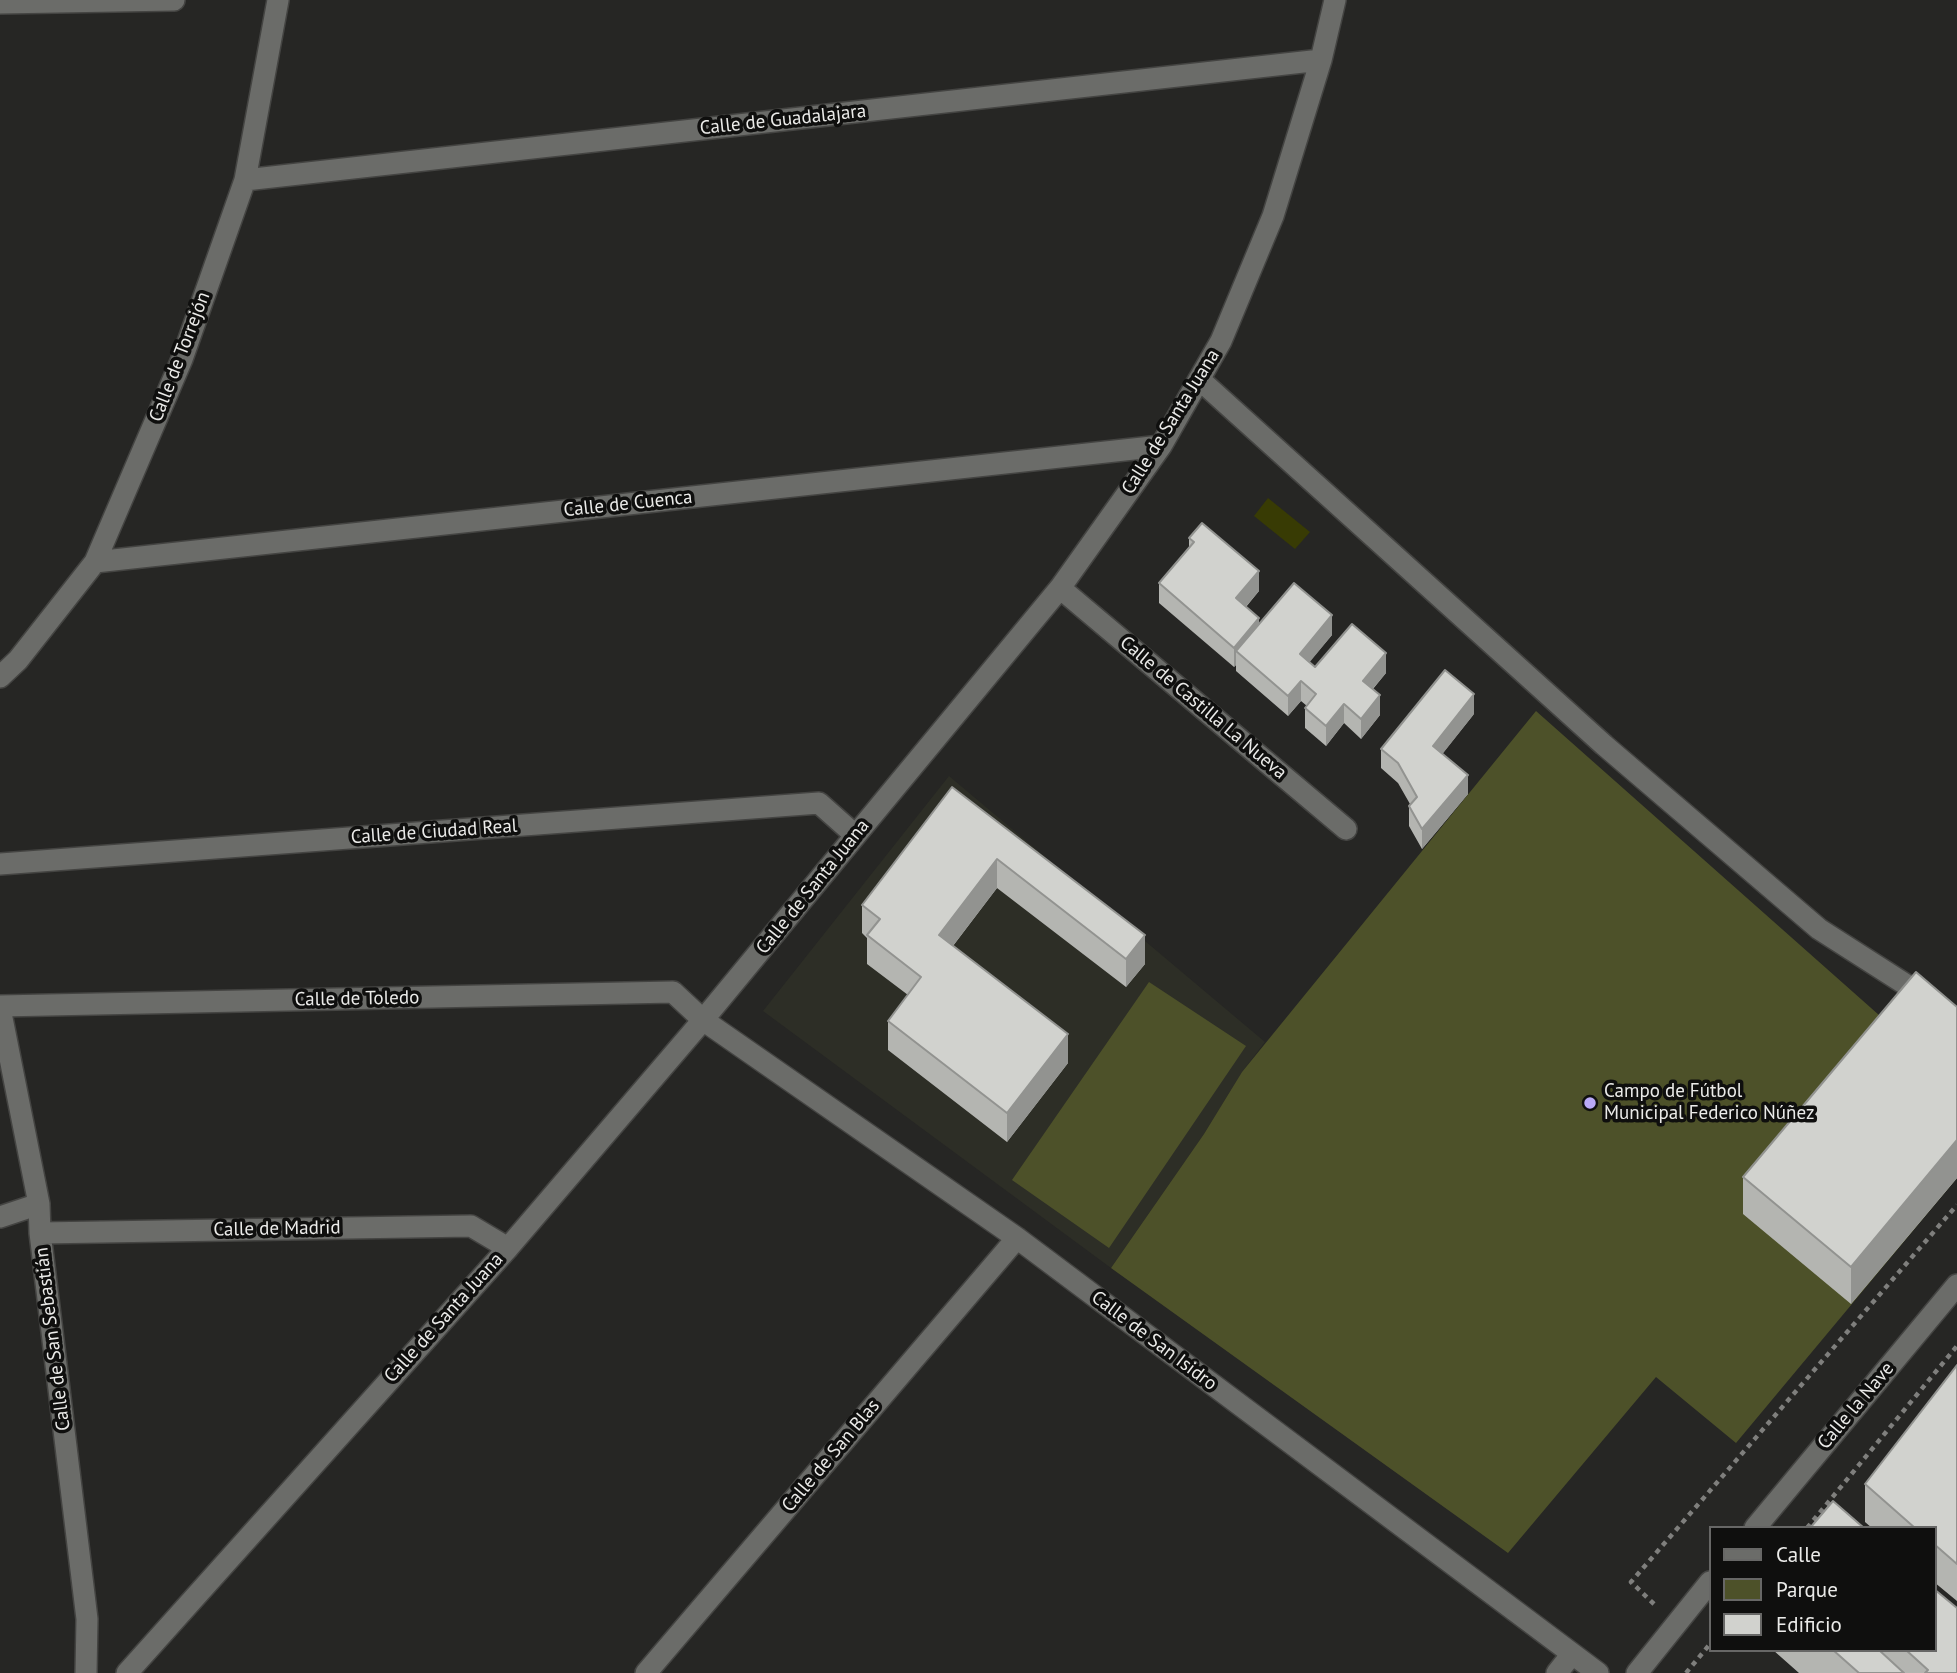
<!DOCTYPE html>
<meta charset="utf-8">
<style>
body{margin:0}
#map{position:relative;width:1957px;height:1673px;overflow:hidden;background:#262624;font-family:"PT Sans",sans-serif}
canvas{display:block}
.legend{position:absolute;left:1709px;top:1526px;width:228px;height:126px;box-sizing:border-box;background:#0f0f0e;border:2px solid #676766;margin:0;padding:9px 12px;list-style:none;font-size:21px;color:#ebebe9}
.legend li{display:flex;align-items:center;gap:14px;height:35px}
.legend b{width:35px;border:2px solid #676766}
</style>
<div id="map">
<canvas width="1957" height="1673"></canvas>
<ul class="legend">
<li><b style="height:9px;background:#6b6c69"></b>Calle</li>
<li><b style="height:19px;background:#4d5129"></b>Parque</li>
<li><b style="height:19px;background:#d1d2ce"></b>Edificio</li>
</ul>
</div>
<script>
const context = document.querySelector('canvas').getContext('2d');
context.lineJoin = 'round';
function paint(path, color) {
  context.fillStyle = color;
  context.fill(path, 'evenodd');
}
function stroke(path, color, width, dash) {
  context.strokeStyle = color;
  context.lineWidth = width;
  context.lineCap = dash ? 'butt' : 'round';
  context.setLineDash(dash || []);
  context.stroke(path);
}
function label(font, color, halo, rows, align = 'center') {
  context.font = font + ' "PT Sans",sans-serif';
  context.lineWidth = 7;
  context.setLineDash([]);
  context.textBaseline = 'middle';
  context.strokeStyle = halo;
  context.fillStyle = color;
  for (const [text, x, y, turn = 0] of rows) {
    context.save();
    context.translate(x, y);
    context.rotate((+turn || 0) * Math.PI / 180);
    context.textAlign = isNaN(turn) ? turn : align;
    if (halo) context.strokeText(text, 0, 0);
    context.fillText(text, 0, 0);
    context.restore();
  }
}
paint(new Path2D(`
 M949,776L1265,1042L1242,1072L1204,1134L1111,1268L763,1011Z`), '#2d2e26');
paint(new Path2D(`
 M1536,711L1897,1031L1957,1178L1736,1443L1656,1377L1508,1553L1111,1268L1204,1134L1242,1072Z
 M1149,982L1246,1046L1109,1248L1012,1180Z`), '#4d5129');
paint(new Path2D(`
 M1268,498L1310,532L1295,549L1254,516Z`), '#383b04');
const street = new Path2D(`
 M0,3L174,0
 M245,180L1321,60
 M1199,379L1604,745L1819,929L1930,1000L1957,1021
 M95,562L1161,446
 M1060,588L1346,829
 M0,677L18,660L95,562L182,359L245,180L278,0
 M0,864L819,803L855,835
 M0,1006L673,992L703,1020L1017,1238L1598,1673
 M0,1008L39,1204L40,1233L87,1619L86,1673
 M0,1217L39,1204
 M40,1233L471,1226L508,1248
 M1755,1528L1957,1285
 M127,1673L508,1248L703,1020L1060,588L1161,446L1221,341L1273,216L1321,60L1335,0
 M646,1673L1017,1238
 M1557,1673L1572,1654
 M1637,1673L1710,1582`);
stroke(street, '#444442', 24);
stroke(new Path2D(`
 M1807,1528L1957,1346
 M1654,1604L1631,1582L1957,1205
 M1686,1673L1710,1644`), '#7f7f7d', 4.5, [5, 5]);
stroke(street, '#6b6c69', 21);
paint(new Path2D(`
 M1189,538L1259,591L1246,607L1259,624L1332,635L1309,662L1315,667L1386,673L1373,689L1380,715L1361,739L1344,723L1326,746L1305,728V708L1307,706L1301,701L1288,716L1236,671V665L1234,667L1159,603V583L1189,547Z
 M1474,714L1442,754L1468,794L1422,849L1409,826V806L1410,804L1398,783L1381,768V749Z
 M952,787L1145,964L1126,987L997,888L953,946L1068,1063L1007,1142L888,1050V1021L908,995L867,964V938L862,933V905Z
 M1957,1007V1178L1851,1304L1743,1214V1177Z
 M1957,1365V1601L1934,1582V1528H1872L1865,1522V1484Z
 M1773,1650H1934L1957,1673H1799Z`), '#b4b5b1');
paint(new Path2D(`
 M1259,571V591L1236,618V598Z
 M1332,615V635L1300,674V654Z
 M1259,618V638L1236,651V665L1234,667V648Z
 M1386,653V673L1363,700V681Z
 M1301,681V701L1288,716V696Z
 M1474,694V714L1433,766V746Z
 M1380,695V715L1361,739V719Z
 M1344,704V723L1326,746V726Z
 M1468,775V794L1422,849V829Z
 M997,859V888L939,964V935Z
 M1145,935V964L1126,987V959Z
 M1068,1034V1063L1007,1142V1113Z
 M1957,1140V1178L1851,1304V1267Z`), '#929390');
const building = new Path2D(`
 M1202,523L1259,571L1236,598L1259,618L1234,648L1159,583L1194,542L1189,538Z
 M1294,583L1332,615L1300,654L1315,667L1352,624L1386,653L1363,681L1380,695L1361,719L1344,704L1326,726L1305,708L1316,694L1301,681L1288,696L1236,651Z
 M1445,670L1474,694L1433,746L1468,775L1422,829L1409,806L1417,797L1398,763L1381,749Z
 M952,787L1145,935L1126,959L997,859L939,935L1068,1034L1007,1113L888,1021L921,977L867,935L880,919L862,905Z
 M1916,972L1957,1007V1140L1851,1267L1743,1177Z
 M1957,1365V1564L1934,1544V1528H1915L1865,1484Z
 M1833,1501L1864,1528H1810Z
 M1934,1589L1957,1608V1673H1925L1928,1670L1906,1650H1934Z
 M1833,1650H1879L1904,1673H1859Z`);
paint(building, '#d1d2ce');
stroke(building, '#929390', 2);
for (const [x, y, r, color] of [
 [1590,1103,7,"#baaaf6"]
]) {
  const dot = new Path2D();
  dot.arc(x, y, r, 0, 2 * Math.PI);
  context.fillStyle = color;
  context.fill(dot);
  stroke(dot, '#0f0f0e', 2.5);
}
label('19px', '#ebebe9', '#0f0f0e', [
 ["Calle de Guadalajara",783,120,-6],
 ["Calle de Torrejón",180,357,-69],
 ["Calle de Santa Juana",1171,422,-58],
 ["Calle de Cuenca",628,504,-6],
 ["Calle de Castilla La Nueva",1203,708,40],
 ["Calle de Ciudad Real",434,832,-4],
 ["Calle de Santa Juana",813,887,-51],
 ["Calle de Toledo",357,999,-1],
 ["Calle de Madrid",277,1229,-1],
 ["Calle de Santa Juana",444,1318,-48],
 ["Calle de San Sebastián",53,1339,-97],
 ["Calle de San Isidro",1154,1341,37],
 ["Calle la Nave",1856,1406,-50],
 ["Calle de San Blas",831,1456,-50]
]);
label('19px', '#ebebe9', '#0f0f0e', [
 ["Campo de Fútbol",1604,1092],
 ["Municipal Federico Núñez",1604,1114]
], 'left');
</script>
